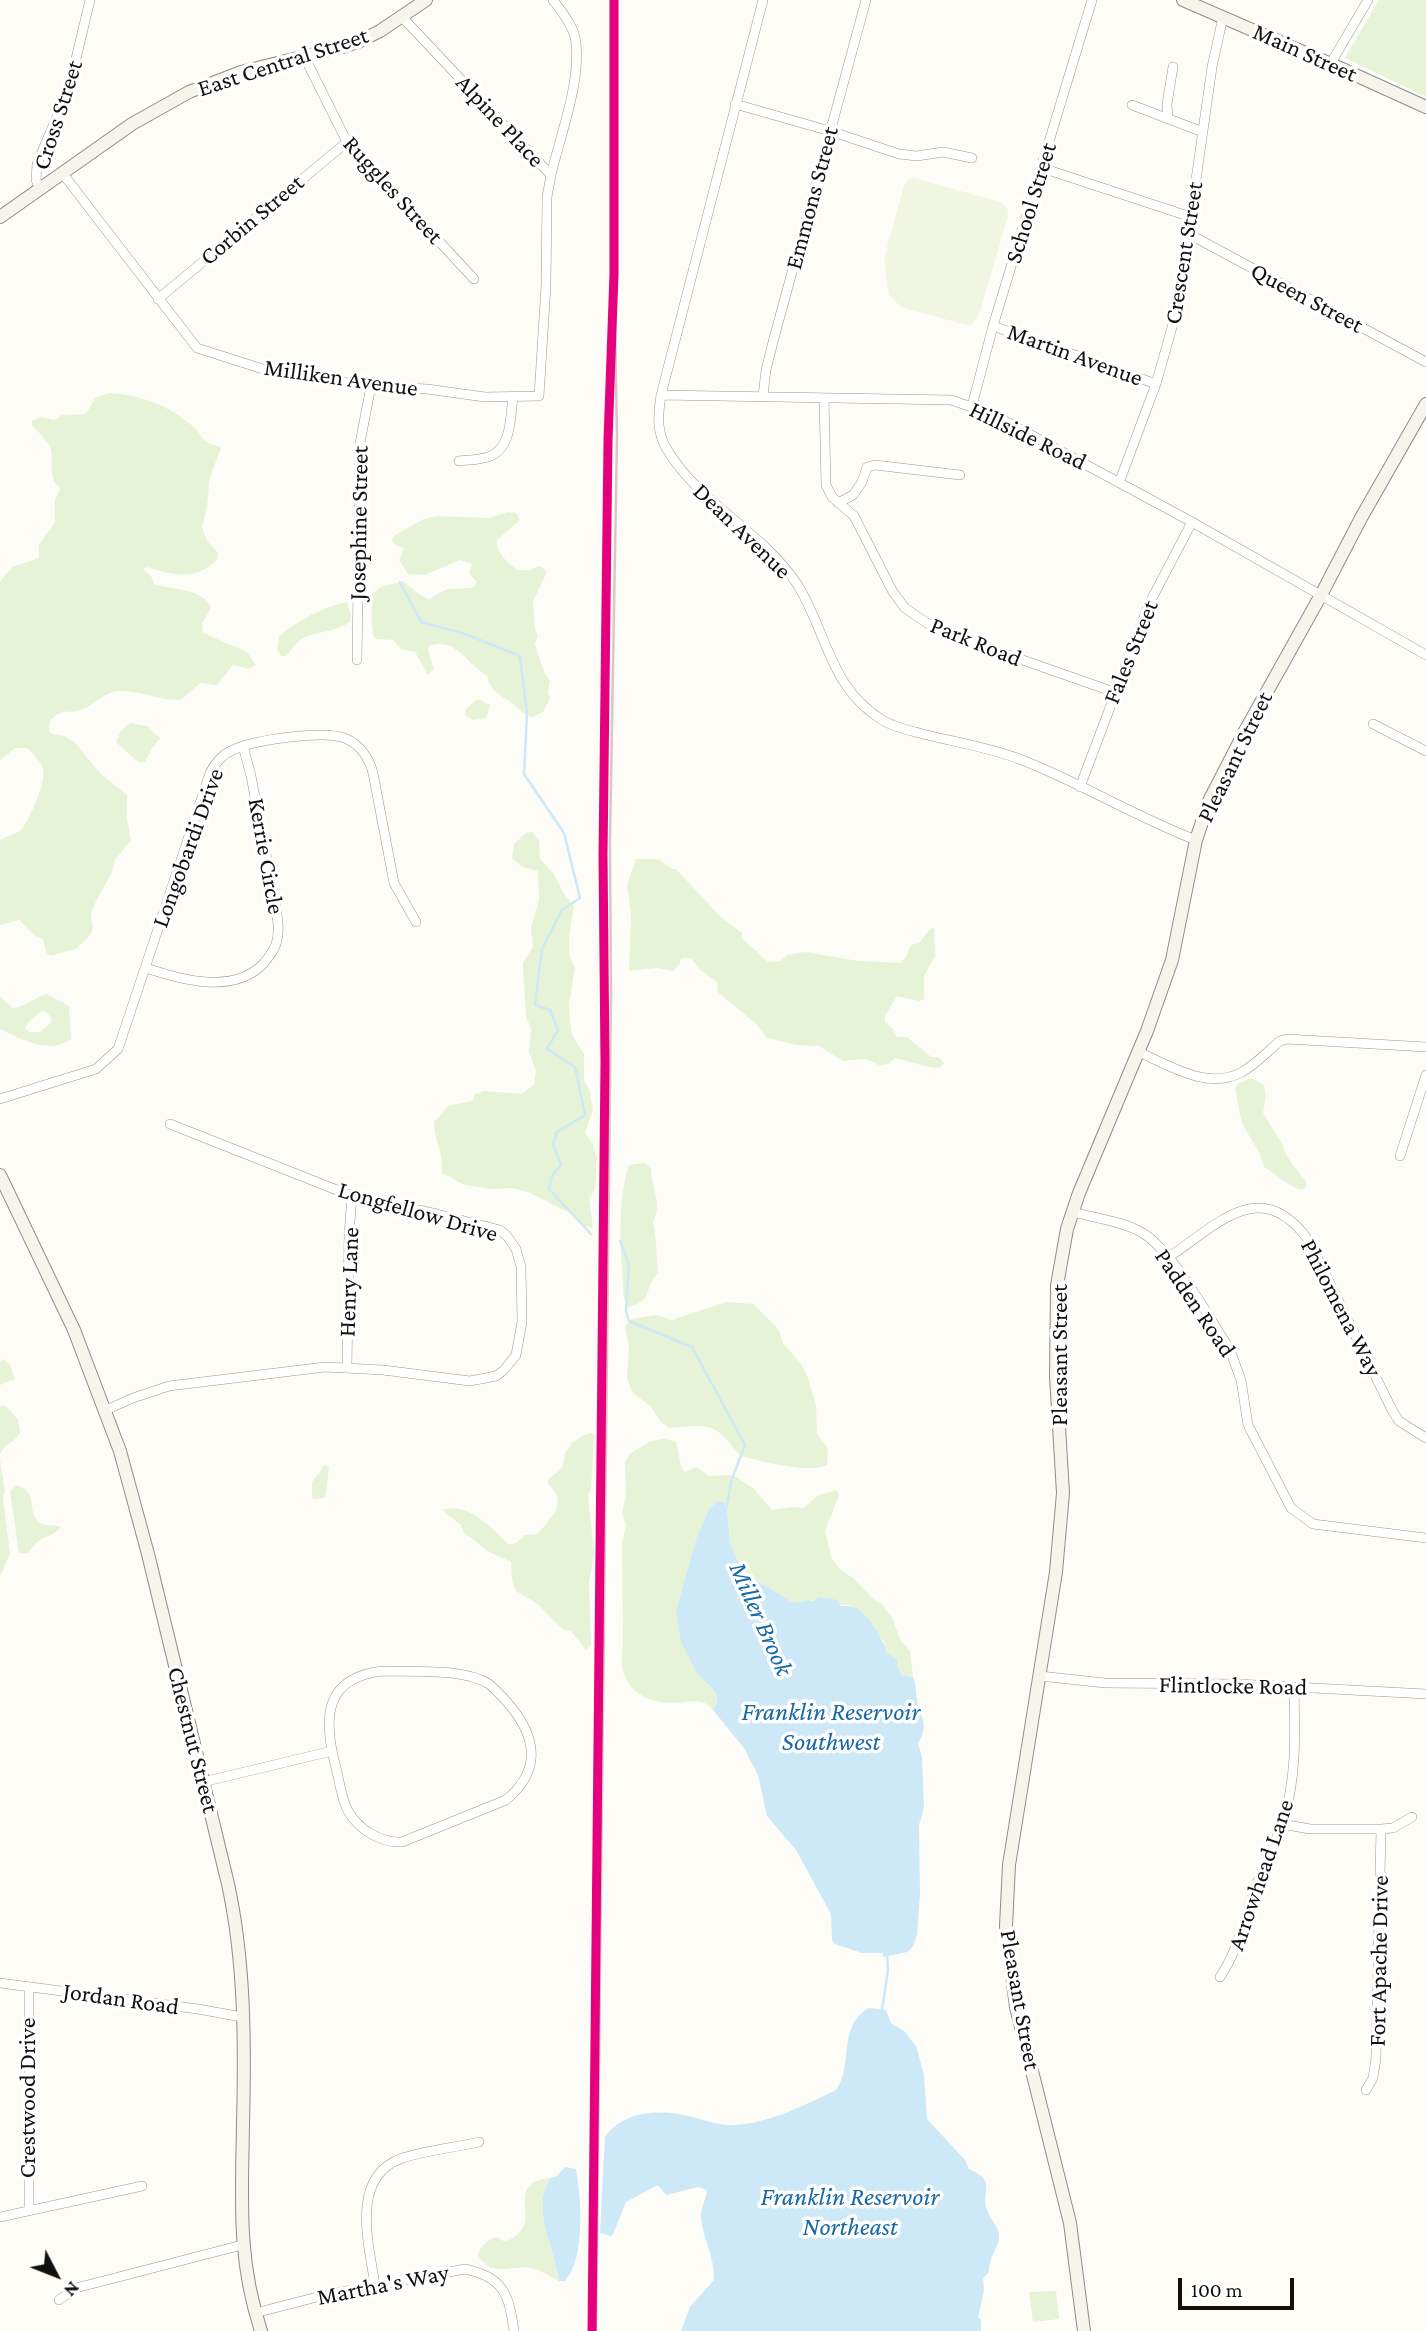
<!DOCTYPE html>
<style>
body{margin:0}
#map{position:relative;width:1426px;height:2331px;overflow:hidden;background:#fdfcf7;font-family:"Crimson Pro",serif}
canvas{display:block}
.north{position:absolute;left:21px;top:2240px;width:70px;height:70px;-webkit-text-stroke:5px #fff;paint-order:stroke;rotate:132deg;font-size:19px;font-weight:700;line-height:28px;text-align:center;color:#111}
.north::after{content:'';display:block;margin:auto;width:24px;height:32px;background:#111;clip-path:polygon(50% 0,100% 100%,50% 72%,0 100%)}
.scale{position:absolute;left:1178px;top:2278px;width:116px;height:32px;box-sizing:border-box;border:4px solid #111;border-top:0;padding-left:9px;font-size:21px;line-height:24px;white-space:nowrap;color:#111;-webkit-text-stroke:5px #fff;paint-order:stroke}
</style>
<div id="map">
<canvas width="1426" height="2331"></canvas>
<div class="north">N</div>
<div class="scale">100 m</div>
</div>
<script>
const context = document.querySelector('canvas').getContext('2d');
context.lineJoin = 'round';
function paint(path, color) {
  context.fillStyle = color;
  context.fill(path, 'evenodd');
}
function stroke(path, color, width, dash) {
  context.strokeStyle = color;
  context.lineWidth = width;
  context.lineCap = dash ? 'butt' : 'round';
  context.setLineDash(dash || []);
  context.stroke(path);
}
function label(font, color, halo, rows, align = 'center') {
  context.font = font + ' "Crimson Pro",serif';
  context.lineWidth = 7;
  context.setLineDash([]);
  context.textBaseline = 'middle';
  context.strokeStyle = halo;
  context.fillStyle = color;
  for (const [text, x, y, turn = 0] of rows) {
    context.save();
    context.translate(x, y);
    context.rotate((+turn || 0) * Math.PI / 180);
    context.textAlign = isNaN(turn) ? turn : align;
    if (halo) context.strokeText(text, 0, 0);
    context.fillText(text, 0, 0);
    context.restore();
  }
}
paint(new Path2D(`
 M1379,0H1426V97L1345,58Z
 M109,393C142,395 170,406 195,428C199,432 201,438 206,441C210,445 216,445 221,448L210,477L207,506L202,527L207,541L218,553L217,560C196,581 172,575 147,567L143,569L151,576L154,584C172,590 202,588 211,607L202,624L203,633L247,652L256,665L249,669L233,665L217,685L200,683L181,700C160,701 141,690 120,691C105,691 94,706 80,710C66,714 61,708 50,721L49,731L52,734L64,736L74,742L101,774L127,795V819L131,840L115,860L112,872L96,901L91,914L93,927L91,934L76,949L50,956L46,952L43,939L35,936L19,920L0,925V840C6,836 14,835 20,831C29,823 46,782 43,770C41,762 33,753 27,748H15L0,760V582L12,567L39,558V545L55,522V501L60,488C47,477 54,463 51,449C48,441 38,432 32,425V421L42,417L54,420L62,415L86,414L95,398Z
 M508,512L516,513L520,520L497,540C496,552 508,564 518,570H530L540,566L547,571L533,602L535,629L538,636L535,644L544,672L550,681L548,692L550,697L544,711L533,717C522,715 518,707 509,701C498,694 490,690 487,676C467,664 456,636 429,646L428,650L434,669L428,675L415,652L401,649L393,640L375,639C370,628 372,607 372,594L381,587L403,581L420,595L429,599L447,589L472,588L477,582L469,574L472,564L460,560L425,575L408,574L399,560L404,548L394,544L392,539L395,535L424,519L437,516L489,518Z
 M347,602L351,615L350,622C333,633 315,631 302,639C296,643 291,651 286,656H281L277,650L279,636C299,620 322,607 347,602Z
 M476,700H481L490,705L486,718L473,720L465,715V710Z
 M130,723L147,726L160,738L152,748L145,762H138L116,742L121,731Z
 M533,832L539,841L540,859L554,874L564,894L574,907C571,925 564,951 575,967L569,1005L570,1020L572,1035L584,1054V1080L590,1091L593,1110L585,1133L593,1144L597,1158L595,1189L589,1198L593,1228L583,1226L572,1214L530,1193L513,1188L492,1189L465,1185L442,1173C444,1155 434,1141 434,1122L448,1106L472,1101L475,1094L484,1091L522,1094L534,1084L536,1071L529,1052L531,1029L526,1016L523,968V963L533,947L531,928L539,899L538,871L522,867L512,858L514,844L526,833Z
 M636,859H659L672,869H676L721,917L742,933V938L768,962L780,961L788,955L805,952L858,961L900,963L906,957L911,945L920,942L930,929L934,928L935,956L924,976V999L919,1001L897,996L885,1016V1022L893,1029L897,1037H907L931,1057H938L944,1063L941,1067L933,1068L895,1058L888,1064L879,1065L866,1059L843,1061L819,1046L797,1045L767,1038L756,1024L718,992L717,982L700,970L691,958H681L679,965L673,971L657,968L629,971L631,914L627,885Z
 M47,994L69,1006L71,1039C49,1055 21,1039 0,1029V997L13,1008C26,1007 34,997 47,994ZM43,1010L50,1016L52,1022L40,1032H29L25,1028L28,1022Z
 M1251,1078L1264,1085L1266,1096L1263,1113L1281,1142L1288,1158L1306,1182V1188L1301,1190C1288,1186 1276,1174 1264,1167C1261,1150 1248,1138 1242,1121C1238,1111 1238,1099 1235,1088L1239,1083Z
 M645,1163L651,1169C651,1186 663,1205 653,1222C657,1239 656,1256 658,1273C640,1293 657,1299 628,1307L624,1298C621,1256 616,1205 629,1165Z
 M727,1302L753,1304L779,1330L783,1343L801,1364L808,1378L816,1405L817,1434L828,1448L827,1465C804,1474 764,1461 740,1456C714,1421 710,1425 669,1428L660,1421L651,1407L632,1392L627,1378L629,1348L625,1326L631,1319L656,1315L672,1320Z
 M3,1359L10,1365L15,1379L0,1385V1362Z
 M0,1406H6L18,1419L20,1433C15,1442 4,1445 0,1454Z
 M592,1433L594,1436L591,1489L588,1495L594,1554L589,1582L591,1645L586,1650L571,1631L562,1629L538,1604L516,1591L512,1580L511,1562C504,1558 497,1556 489,1552C480,1547 476,1538 465,1535L461,1525L442,1510C469,1501 490,1528 509,1544L516,1543L525,1535L538,1534C552,1516 569,1503 548,1484V1480L562,1468L566,1451L572,1443L584,1435Z
 M664,1439L675,1441C680,1451 678,1463 684,1472L697,1467L709,1476L733,1475L753,1488L772,1510L792,1507L804,1508L817,1496L836,1490L839,1494L838,1498L825,1531L832,1559L840,1569L854,1579L873,1599L882,1604L892,1618L901,1641L910,1651L913,1677L902,1675L887,1653L884,1641L852,1606L808,1600L794,1603L754,1579L738,1561L730,1543L727,1509L723,1502L717,1501L709,1509L696,1539L676,1611L708,1685L716,1693L717,1702L713,1710C710,1708 708,1705 705,1703C695,1699 681,1703 672,1703C636,1702 616,1681 623,1645L622,1543L626,1525L622,1512L626,1494L625,1462L631,1453L651,1441Z
 M0,1459L5,1492L3,1497L10,1553L0,1577Z
 M325,1465L329,1467L326,1493L324,1498L314,1499L312,1497V1482Z
 M16,1485C41,1493 25,1510 39,1522C45,1527 54,1524 61,1527C51,1540 39,1533 29,1553H19L10,1491Z
 M550,2178C547,2185 543,2192 543,2199C540,2226 556,2255 559,2281C551,2277 542,2271 534,2269C515,2263 491,2280 478,2255C480,2246 489,2238 498,2237L503,2241C510,2241 513,2238 518,2234C539,2217 505,2183 550,2178Z
 M1056,2291L1059,2319L1033,2322L1029,2292Z`), '#e7f3d7');
paint(new Path2D(`
 M914,178L1000,202L1007,208L1008,216L978,318L970,326L901,307L889,295L884,258L904,186L908,180Z`), '#f0f6e1');
paint(new Path2D(`
 M717,1501L723,1502L727,1509L730,1543L738,1561L754,1579L794,1603L808,1600L813,1601L819,1597L838,1600L841,1606C842,1606 852,1606 853,1607C867,1611 884,1640 887,1653L897,1660V1666L902,1675L913,1677C917,1687 915,1696 918,1705C923,1720 928,1727 918,1743L922,1757L924,1807L919,1825L920,1895L917,1935L912,1948L907,1952L883,1957V1953H862L835,1944L832,1940L831,1914L796,1850L767,1816L758,1775L744,1748L713,1710L717,1702L716,1693L696,1671L681,1642L676,1611L696,1539L709,1509Z
 M869,2008L886,2010L891,2023L904,2031L916,2046L924,2075L927,2119L965,2160L969,2169C998,2181 980,2192 987,2210C990,2219 998,2225 999,2235C1000,2247 989,2255 989,2272L983,2278L984,2291L978,2318L981,2319V2331H681L690,2307L714,2280C715,2257 703,2239 701,2218C700,2209 706,2200 707,2190L698,2187L666,2195L658,2185L626,2202L613,2234L611,2236L600,2233L605,2137C625,2109 662,2109 693,2117C707,2121 720,2126 735,2125C770,2123 805,2105 836,2090C854,2066 837,2025 869,2008Z
 M565,2167L576,2169C581,2198 586,2258 565,2281H559C556,2255 540,2226 543,2199C543,2192 547,2185 550,2178L557,2176Z`), '#cde8f7');
stroke(new Path2D(`
 M400,582L421,622L465,634L520,656L527,713L524,774L564,833L580,898L562,910L542,949L535,1005L550,1010L558,1030L547,1049L575,1067L585,1115L557,1132L553,1144L561,1165L552,1176L549,1189L591,1234
 M620,1241L629,1264L626,1311L629,1321L692,1347L745,1445L732,1479L726,1509
 M882,2010L888,1970L887,1954`), '#cde8f7', 2.5);
const street = new Path2D(`
 M763,0L661,395C658,415 656,433 668,451C700,504 763,532 797,584C827,631 829,689 884,721C894,727 907,730 919,733C953,742 989,747 1022,760C1081,783 1136,817 1196,840
 M304,56L347,142L474,279
 M1331,63L1368,0
 M735,104L830,131L899,154L917,156L943,152L972,158
 M1132,105L1203,132
 M1168,118L1167,104L1173,67
 M1042,168L1191,217
 M63,174L197,348L269,371L297,376L371,386L427,389L485,397L539,396L546,285L547,197L551,175L402,17
 M551,175C560,136 583,77 575,37C572,24 561,11 553,0
 M40,189L36,180L37,164L69,88L90,0
 M1189,234L1426,362
 M158,299L347,142
 M993,326L1156,384
 M661,395L951,400L992,414L1192,522L1426,655
 M763,396L766,370L773,342L866,0
 M824,398L826,485L832,497L854,516L893,592L905,608L937,630L1114,692
 M972,406L993,326L1092,0
 M459,461C468,460 479,460 488,457C512,449 510,418 513,397
 M1119,483L1156,384L1178,306L1212,67L1223,17
 M838,503L853,495L862,482L867,467L875,465L960,475
 M357,660L360,443L371,386
 M1373,724L1426,751
 M1080,787L1149,604L1192,522
 M146,968C182,980 234,995 264,963C269,956 276,949 277,940C280,928 277,914 275,902L251,776L243,746
 M1139,1052C1168,1065 1209,1091 1242,1072C1255,1065 1268,1051 1280,1041L1287,1039L1426,1047
 M0,1099L96,1069L118,1049L210,773C215,763 223,754 233,750C254,740 326,729 347,739C361,746 369,758 373,773L394,883L416,922
 M1400,1156L1426,1075
 M1073,1212C1095,1218 1121,1221 1141,1232C1172,1249 1210,1319 1230,1350L1241,1380L1248,1425L1291,1508L1313,1524L1426,1538
 M1169,1257C1218,1224 1262,1174 1309,1241L1392,1410L1399,1421L1426,1438
 M347,1367L349,1234L352,1196
 M106,1410L133,1398L169,1386L325,1367L383,1370L470,1381L496,1376L504,1370L516,1355L522,1322L521,1267L516,1249L507,1236L500,1230L437,1214L352,1196L170,1124
 M383,1671C414,1672 463,1668 489,1684C527,1718 553,1761 506,1800L402,1842C381,1843 359,1830 348,1811C341,1798 339,1778 335,1764C323,1717 325,1677 383,1671Z
 M1040,1676L1105,1683L1238,1684L1426,1694
 M203,1782L332,1751
 M1282,1824L1310,1829H1381L1393,1828L1412,1817
 M1220,1977C1237,1952 1244,1921 1254,1892C1262,1868 1275,1845 1283,1821C1297,1777 1295,1733 1294,1687
 M0,1983L198,2009L242,2017
 M1366,2090L1373,2078L1376,2058L1381,1829
 M29,2209V1987
 M0,2217L142,2186
 M375,2285C369,2245 350,2178 400,2159C425,2150 454,2148 479,2142
 M59,2300L76,2288L242,2245
 M255,2313L325,2295L465,2269C504,2277 509,2295 514,2331`);
const secondary = new Path2D(`
 M1183,0L1340,68L1426,107
 M0,217L132,124L189,92L241,72L342,47L360,41L380,31L426,0
 M0,1175L74,1330L120,1451L148,1554L228,1884C245,1962 245,2044 243,2124C242,2199 237,2258 261,2331
 M1084,2331L1070,2223L1016,2007L1006,1926L1009,1865L1056,1572L1063,1493L1056,1377L1057,1285L1067,1229L1079,1193L1147,1031L1172,960L1196,840L1209,801L1245,731L1321,595L1361,518L1426,404`);
stroke(street, '#979795', 10);
stroke(secondary, '#8e8d8b', 14);
stroke(street, '#fffffe', 9);
stroke(secondary, '#f6f4eb', 12);
stroke(new Path2D(`
 M596,2331L611,995L610,840L617,436L614,274`), '#d9c6c7', 2.5);
stroke(new Path2D(`
 M592,2331L605,1063L603,855L608,440L614,274V0`), '#e5007d', 9);
label('24px', '#111', '#fff', [
 ["Main Street",1305,53,24],
 ["East Central Street",283,62,-18],
 ["Cross Street",58,115,-72],
 ["Alpine Place",500,121,47],
 ["Ruggles Street",393,190,48],
 ["Emmons Street",812,198,-75],
 ["School Street",1031,203,-73],
 ["Corbin Street",252,220,-40],
 ["Crescent Street",1184,253,-81],
 ["Queen Street",1307,298,28],
 ["Martin Avenue",1075,355,20],
 ["Milliken Avenue",341,378,8],
 ["Hillside Road",1028,436,26],
 ["Josephine Street",359,523,-89],
 ["Dean Avenue",742,531,44],
 ["Park Road",976,642,22],
 ["Fales Street",1131,652,-68],
 ["Pleasant Street",1235,757,-64],
 ["Longobardi Drive",188,848,-70],
 ["Kerrie Circle",266,856,80],
 ["Longfellow Drive",418,1212,16],
 ["Henry Lane",349,1282,-88],
 ["Padden Road",1195,1303,56],
 ["Philomena Way",1341,1308,63],
 ["Pleasant Street",1060,1355,-90],
 ["Flintlocke Road",1233,1686,1],
 ["Chestnut Street",193,1740,76],
 ["Arrowhead Lane",1261,1875,-71],
 ["Fort Apache Drive",1379,1961,-89],
 ["Jordan Road",121,1999,8],
 ["Pleasant Street",1020,2000,80],
 ["Crestwood Drive",28,2098,-90],
 ["Martha's Way",383,2285,-11]
]);
label('italic 26px', '#1768a6', '#fff', [
 ["Miller Brook",761,1619,66],
 ["Franklin Reservoir",831,1712],
 ["Southwest",831,1742],
 ["Franklin Reservoir",850,2197],
 ["Northeast",850,2227]
]);
</script>
